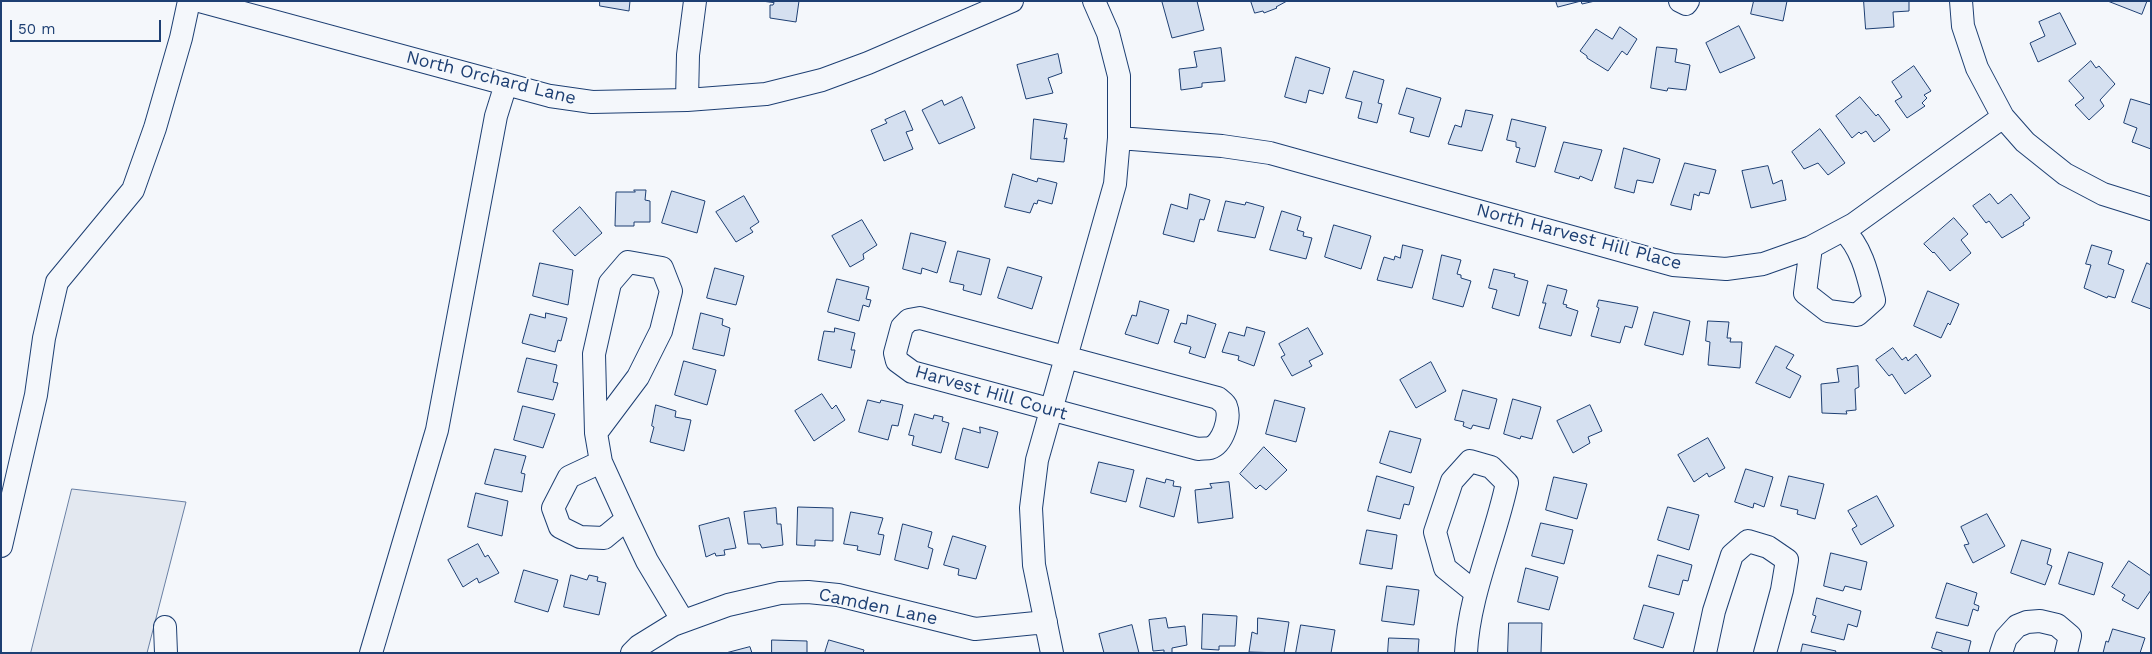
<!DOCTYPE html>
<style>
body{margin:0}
#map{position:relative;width:2152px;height:654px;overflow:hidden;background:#f4f7fb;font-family:"Work Sans",sans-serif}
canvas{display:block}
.frame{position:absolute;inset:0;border:2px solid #1d3f73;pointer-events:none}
.scale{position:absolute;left:10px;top:20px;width:151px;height:22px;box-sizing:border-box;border:2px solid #1d3f73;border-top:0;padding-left:6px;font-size:15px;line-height:18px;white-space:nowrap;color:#1d3f73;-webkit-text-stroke:4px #f4f7fb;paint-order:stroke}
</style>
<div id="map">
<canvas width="2152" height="654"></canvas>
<div class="frame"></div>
<div class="scale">50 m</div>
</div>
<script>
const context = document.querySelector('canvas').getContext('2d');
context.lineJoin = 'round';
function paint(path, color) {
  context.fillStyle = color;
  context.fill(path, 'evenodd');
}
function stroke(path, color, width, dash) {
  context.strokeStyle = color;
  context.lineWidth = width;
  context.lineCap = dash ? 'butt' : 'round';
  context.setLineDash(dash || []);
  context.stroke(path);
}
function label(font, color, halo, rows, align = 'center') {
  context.font = font + ' "Work Sans",sans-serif';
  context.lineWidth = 4;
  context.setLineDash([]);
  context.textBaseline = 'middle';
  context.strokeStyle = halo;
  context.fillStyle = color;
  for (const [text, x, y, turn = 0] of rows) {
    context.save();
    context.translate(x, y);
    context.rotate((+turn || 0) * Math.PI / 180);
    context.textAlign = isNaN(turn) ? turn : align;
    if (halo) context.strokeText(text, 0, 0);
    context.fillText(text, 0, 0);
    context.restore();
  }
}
const parking = new Path2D(`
 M72,489L186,502L147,653H31Z`);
paint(parking, '#e3e8f0');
stroke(parking, '#687fa3', 1);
const building = new Path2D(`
 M600,1H630L629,11L600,6Z
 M762,1H799L796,22L770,18V5H773L774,3Z
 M1166,1H1197L1204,30L1172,38L1162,2Z
 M1251,1H1287L1276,7L1277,8L1264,13L1263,11L1255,13Z
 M1556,1H1595L1582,4L1581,1L1558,7Z
 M1754,1H1787L1783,21L1751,14Z
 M1864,1H1909V11L1893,12L1894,27L1866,29Z
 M2108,1H2147L2142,14Z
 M2060,13L2076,44L2038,62L2030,43L2045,36L2039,22Z
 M1739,26L1755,58L1720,73L1706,43Z
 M1620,27L1637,39L1627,55L1622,51L1608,71L1587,58V56L1580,51L1596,29L1612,39Z
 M1657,47L1677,49L1675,62L1690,65L1686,90L1668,88L1667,91L1651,88Z
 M1221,48L1225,81L1202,83V87L1181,90L1179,69L1197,67L1194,52Z
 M1058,54L1062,73L1048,78L1053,93L1026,99L1017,65Z
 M1296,57L1330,68L1323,94L1309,90L1306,103L1285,97Z
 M2091,61L2096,68L2099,66L2115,84L2100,100L2104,106L2089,120L2075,105L2084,98L2069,81Z
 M1914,66L1931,91L1924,95L1927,98L1922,103L1925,106L1907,118L1895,101L1902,97L1892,82Z
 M1354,71L1384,80L1378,103L1382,104L1377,123L1358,118L1362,102L1346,98Z
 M1407,88L1441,98L1429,137L1410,132L1414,118L1399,114Z
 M962,97L975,128L939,144L922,110L942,100L944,105Z
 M1860,97L1876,116L1878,114L1890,130L1874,142L1866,131L1861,134L1859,132L1852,138L1836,116Z
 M2131,99L2151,105V149L2132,142L2137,128L2124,123Z
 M1466,110L1493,115L1482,151L1448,144L1455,125L1461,127Z
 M905,111L913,130L906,132L913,149L884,161L871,130L887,123L885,120Z
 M1034,119L1067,124L1064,139L1067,138L1064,162L1031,159Z
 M1512,119L1546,127L1535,167L1516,162L1520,148L1516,147V142L1507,140Z
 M1820,129L1845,163L1828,175L1818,163L1804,169L1792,152Z
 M1564,142L1602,150L1592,181L1580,176L1579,179L1555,172Z
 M1624,148L1660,159L1653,183L1637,180L1634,193L1615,188Z
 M1685,163L1716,170L1709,194L1700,192L1699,196L1694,194L1691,210L1671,205Z
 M1768,166L1773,184L1782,180L1786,200L1751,208L1742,171Z
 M1013,174L1037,182L1038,178L1057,183L1052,204L1038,200L1037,204L1034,203L1030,213L1005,207Z
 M634,190H646L645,200L650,201V222H634V226H615L616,192H635Z
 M672,191L705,201L697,233L662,223Z
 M1190,194L1210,200L1204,220L1200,219L1194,242L1163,234L1171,204L1187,209Z
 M1990,194L1998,204L2011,194L2030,218L2023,223L2024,225L2002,238L1989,221L1986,223L1973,206Z
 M744,196L759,222L750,228L753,232L736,242L716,212Z
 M1226,201L1245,205L1246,202L1264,207L1255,238L1218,231Z
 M580,207L602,233L575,256L553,231Z
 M1282,211L1301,217L1297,230L1304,232L1303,236L1312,238L1306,259L1270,250Z
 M1954,218L1968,234L1961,240L1971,253L1950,271L1934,252L1933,253L1924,244Z
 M862,220L877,245L863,254L864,259L850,267L832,236Z
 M1334,225L1371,236L1361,269L1325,257Z
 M911,233L946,242L937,273L922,268L921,274L903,269Z
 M1403,245L1423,250L1412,288L1377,280L1384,257L1394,260L1395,256L1400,258Z
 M2092,245L2112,251L2108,264L2124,270L2115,298L2108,296L2107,298L2084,288L2091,265L2086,264Z
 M958,251L990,259L981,295L963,290L964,285L950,282Z
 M1442,255L1461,260L1457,274L1461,275V278L1471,281L1463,307L1433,299Z
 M540,263L573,270L568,305L533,296Z
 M2147,263L2151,265V309L2132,302Z
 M1008,267L1042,277L1032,309L998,298Z
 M715,268L744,276L736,305L707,298Z
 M1494,269L1515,274L1514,277L1528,281L1519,316L1492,308L1497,290L1489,288Z
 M837,279L869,287L866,299L871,300L869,307L863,305L859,321L828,312Z
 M1548,285L1567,290L1563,304L1567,305L1566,307L1578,311L1571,336L1539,328L1546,303H1543Z
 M1928,291L1959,304L1950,325L1948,323L1941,338L1914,326Z
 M1599,300L1638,307L1632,328L1625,326L1620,343L1591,336L1599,308L1597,307Z
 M1140,301L1169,310L1158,344L1125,334L1132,315L1136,316Z
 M1654,312L1690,321L1683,355L1645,345Z
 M546,313L567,318L561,341L558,340L555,352L522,343L530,314L545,318Z
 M701,313L723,319L722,325L730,328L724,356L693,349Z
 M1188,315L1216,324L1205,358L1189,353L1191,347L1174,342L1181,323L1186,324Z
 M1708,321L1729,322L1727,338H1731L1730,342H1742L1740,368L1708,365L1710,342L1706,341Z
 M1247,327L1265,332L1254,366L1238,360L1239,356L1222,352L1229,332L1244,336Z
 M835,328L855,333L851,350H855L851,368L818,360L824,331L834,332Z
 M1308,328L1323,354L1309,361L1312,366L1292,376L1281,357L1285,355L1279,344Z
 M1776,346L1794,355L1786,368L1801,376L1790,398L1756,383Z
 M1893,348L1902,360L1906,357L1908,361L1916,354L1931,376L1905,394L1892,374L1889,376L1876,360Z
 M527,358L557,365L553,382L558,383L553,400L518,392Z
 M684,361L716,370L707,405L675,395Z
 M1431,362L1446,391L1416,408L1400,380Z
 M1858,366L1859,387L1855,389L1856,410L1846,411L1847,414L1822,413L1821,384L1839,382L1837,369Z
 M1463,390L1497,399L1489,429L1473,425L1471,429L1463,426L1464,422L1455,420Z
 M822,394L832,409L836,405L845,420L814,441L795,411Z
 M1513,399L1541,407L1532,439L1521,436L1520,439L1504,434Z
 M868,400L880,403L881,400L903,405L898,426L892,425L888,440L859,432Z
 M1275,400L1305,408L1296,442L1266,434Z
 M656,405L676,411L675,417L691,420L684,451L650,442L654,427L652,426Z
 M1590,405L1602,431L1588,437L1590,443L1573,453L1557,421Z
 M523,406L555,414L543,448L514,440Z
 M915,414L933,419L934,415L943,417L942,421L949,423L941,453L912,445L914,436L909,435Z
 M980,427L998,432L988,468L955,459L963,428L980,433Z
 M1390,431L1421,439L1411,473L1380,463Z
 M1708,438L1725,468L1709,477L1707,473L1694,482L1678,455Z
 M1264,447L1287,470L1266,490L1260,485L1256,489L1240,474Z
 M495,449L526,456L521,473L525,474L522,492L485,484Z
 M1099,462L1134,470L1126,502L1091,493Z
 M1746,469L1773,477L1764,507L1754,503L1753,508L1735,502Z
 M1377,476L1414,487L1409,505L1404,504L1400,519L1368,511Z
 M1789,476L1824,484L1815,519L1797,514L1798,510L1781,506Z
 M1554,477L1587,484L1577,519L1546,510Z
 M1147,478L1165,483L1166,479L1174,481L1173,486L1181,487L1174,517L1140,507Z
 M1229,482L1233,518L1198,523L1195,490L1212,488L1210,484Z
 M476,493L508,501L502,536L468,527Z
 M1877,496L1894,526L1861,545L1852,529L1857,526L1848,511Z
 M798,507L833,508V541L815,540V546L797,545Z
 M1668,507L1699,515L1689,550L1658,540Z
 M776,508L777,524H781L783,545L762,548L760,544H748L744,512Z
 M851,512L883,518L878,534L884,535L880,555L857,550L858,546L844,544Z
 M1987,514L2005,546L1973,563L1964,545L1969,544L1961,527Z
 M729,518L736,548L724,550L725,555L716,556L715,553L706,557L699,526Z
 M1541,523L1573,530L1564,564L1532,556Z
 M903,524L932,532L928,547L933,549L928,569L895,560Z
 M1367,530L1397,535L1392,569L1360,564Z
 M953,536L986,546L976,579L958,575L959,569L944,565Z
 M2022,540L2051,549L2047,564L2052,566L2045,585L2011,573Z
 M478,544L485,557L488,555L499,573L479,583L477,578L463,587L448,560Z
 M2069,552L2103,563L2094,595L2059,584Z
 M1831,553L1867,562L1861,590L1845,586L1843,591L1824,586Z
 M1658,555L1692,565L1688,581L1683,580L1679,595L1649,587Z
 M2129,561L2151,576V590L2138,609L2122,600L2125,595L2112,587Z
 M1526,568L1558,577L1549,610L1518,602Z
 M524,570L558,580L548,612L515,602Z
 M571,575L587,580L589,575L598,577L597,581L606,583L599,615L564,607Z
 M1947,583L1977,593L1974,604L1979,606L1978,611L1973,609L1968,626L1936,618Z
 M1387,586L1419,590L1414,625L1382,621Z
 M1817,598L1861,611L1857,627L1848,624L1844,640L1811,632L1816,616L1813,615Z
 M1644,605L1674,613L1663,648L1634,639Z
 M1203,614L1237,616L1235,646H1219V650L1202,649Z
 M1166,618L1168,628L1185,626L1187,645L1172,648V653H1164V650L1153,651L1149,620Z
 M1258,618L1289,622L1284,653L1249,652L1252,632L1257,634Z
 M1509,623H1542L1541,653H1508Z
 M1132,625L1139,653H1104L1099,634Z
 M1301,625L1335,630L1331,653H1296Z
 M2113,629L2145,638L2140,653H2103L2106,641L2108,642Z
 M1937,632L1971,641L1968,653H1942V651L1932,648Z
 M1389,638L1419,639L1418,653H1388Z
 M772,640L807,641V653H772Z
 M829,640L864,650L863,653H825Z
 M1803,644L1836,651L1835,653H1801Z
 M750,647L752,653H726Z`);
paint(building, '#d5e0f0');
stroke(building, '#1d3f73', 1);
const minor = new Path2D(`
 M199,1L550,96L592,102L687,100L766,94L822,80L868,63L1012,1
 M1680,1L1686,4L1688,1
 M1961,1L1963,26L1977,68L2003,117L2025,142L2065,174L2103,194L2151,209
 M687,100L688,55L695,1
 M1119,138L1222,146L1270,153L1673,265L1726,269L1763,264L1811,247L1854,224L2003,117
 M1811,247L1805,293L1828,311L1857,315L1874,300C1868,276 1862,247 1843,230
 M920,318L1218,398C1221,401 1225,403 1226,406C1231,418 1223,444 1210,448C1207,449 1202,448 1198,449L912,372L897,361L895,353L902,327L909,320Z
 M596,433L638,377L661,331L671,291L662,268L628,262L610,283L594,354L596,433L601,462L627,519L647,561L683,621
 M601,462L569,477L553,508L560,527L580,537L604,538L627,519
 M1,546L36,395L44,338L57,282L133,190L155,128L181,38L189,1
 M165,627L166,653
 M371,653L437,430L496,116L506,84
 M632,653L639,646L673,625L728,605L780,593L808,592L838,595L975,629L1046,622
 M1052,653L1034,565L1031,508L1037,460L1115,184L1119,138V76L1108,33L1094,1
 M1466,653C1469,594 1495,540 1507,483L1491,467L1470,461L1452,481L1435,532L1445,568L1476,593
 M1705,653L1714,611L1732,555L1748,541L1768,547L1787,560L1782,590L1765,653
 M2001,653L2006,638L2017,626L2027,622L2040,621L2057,625L2070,636L2066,653`);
stroke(minor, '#1d3f73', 24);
stroke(minor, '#f4f7fb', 22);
label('18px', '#1d3f73', '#f4f7fb', [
 ["North Orchard Lane",491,78,14],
 ["North Harvest Hill Place",1579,237,15],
 ["Harvest Hill Court",991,393,16],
 ["Camden Lane",878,607,12]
]);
</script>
